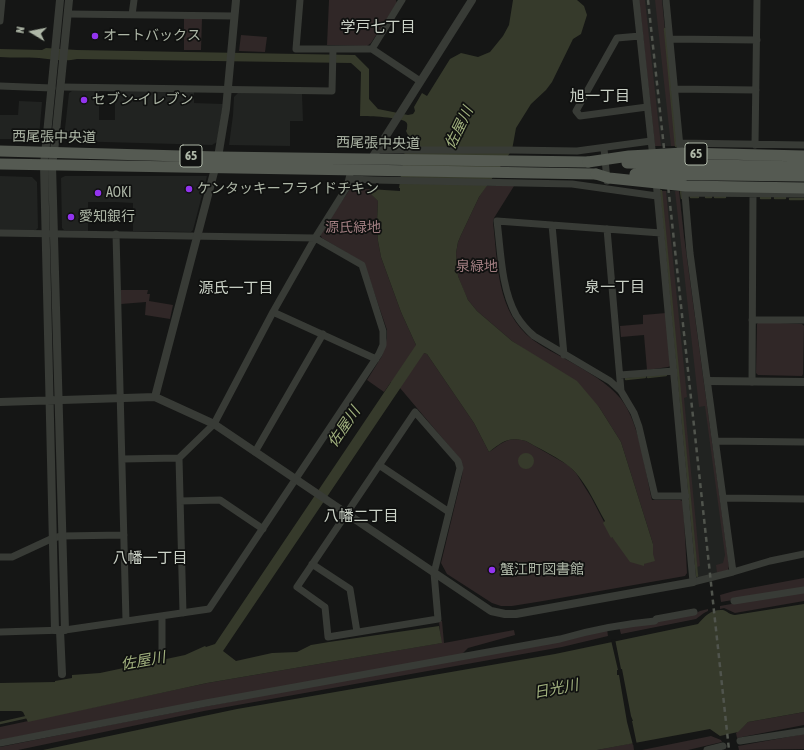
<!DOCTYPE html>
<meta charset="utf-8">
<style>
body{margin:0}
#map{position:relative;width:804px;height:750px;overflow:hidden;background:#151615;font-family:"Asap Condensed",sans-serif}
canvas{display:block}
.north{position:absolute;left:12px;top:12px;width:40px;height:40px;-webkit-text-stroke:3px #101110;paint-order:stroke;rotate:280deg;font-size:11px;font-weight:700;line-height:16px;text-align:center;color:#aeb7a7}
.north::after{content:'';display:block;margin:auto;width:14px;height:18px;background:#aeb7a7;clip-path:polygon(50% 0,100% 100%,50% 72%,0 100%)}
</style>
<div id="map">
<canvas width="804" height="750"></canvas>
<div class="north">N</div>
</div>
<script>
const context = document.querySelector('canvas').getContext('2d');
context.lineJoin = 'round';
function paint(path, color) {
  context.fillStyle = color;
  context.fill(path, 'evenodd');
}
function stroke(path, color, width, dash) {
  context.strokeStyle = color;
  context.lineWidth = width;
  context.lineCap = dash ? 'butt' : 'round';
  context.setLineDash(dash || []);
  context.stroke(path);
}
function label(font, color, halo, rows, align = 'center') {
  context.font = font + ' "Asap Condensed","Noto Sans JP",sans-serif';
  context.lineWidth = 3.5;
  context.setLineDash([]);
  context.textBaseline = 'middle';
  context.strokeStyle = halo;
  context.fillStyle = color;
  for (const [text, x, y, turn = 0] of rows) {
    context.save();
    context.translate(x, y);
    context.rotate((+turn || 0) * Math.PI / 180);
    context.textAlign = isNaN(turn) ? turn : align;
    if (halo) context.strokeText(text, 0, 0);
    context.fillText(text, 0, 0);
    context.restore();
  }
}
paint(new Path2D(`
 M639,0H662L676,146H655Z
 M72,91H99V120H115V91L194,92V103L223,104L217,142L212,145L68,141L64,137L69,93Z
 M238,93L302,94L303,121H290V146L229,145L233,115L234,97Z
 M19,101L42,102L39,137L32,139H0V115H18Z
 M0,176L32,177L37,182L38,228L36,230H0Z
 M65,176H207L193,230L191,232L133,231V203L115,202H88V231L64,230L62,228L61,178Z
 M661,191H679L684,237L728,570L698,578Z`), '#212321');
paint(new Path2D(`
 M329,0H396L397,3L371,43L367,46L327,45Z
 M639,0H645L661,146H655Z
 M655,0H662L676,146H671Z
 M184,18L202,19L201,50H184Z
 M241,35L267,37L265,52L239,51Z
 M486,186H514L494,218L493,222C498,264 496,312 533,340C544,348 557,354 569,361C588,372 607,382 621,399C640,424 645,470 652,500H680L683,501L687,573L685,576L543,601L512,606H501L492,603L447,574L441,563L462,476L463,467L460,459L400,388L391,382L384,392L367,380L382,356L387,338V330L364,263L322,238L320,234L350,189H369V191L378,201L377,221L378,241L381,257L401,312L416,345L424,353L427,354L474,423L489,452C503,443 507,436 526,441L568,465L576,473L591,497L612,537L644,564L653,554V544L621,442L599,407L533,355L512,341L477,311L468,300L463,289L458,276L457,265L456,253L458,242L461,235L479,197Z
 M661,191H666L687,397L684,398L700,566L697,567Z
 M675,191H679L684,237L729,566L728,570L717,573L716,565L723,563L725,555L705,406L699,407Z
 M121,290H148L147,294H150L149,301L173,305L170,319L145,315L146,302L121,304Z
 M666,313L670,366L668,367L647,370L644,335L621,337L620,326L643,324V315Z
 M759,322L802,324L804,326L803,374L802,376L758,375L756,373L757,324Z
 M804,578V588L721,602L720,595L734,591Z
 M804,591V601L735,613L724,608L720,609V606Z
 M708,609V611L704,613L696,619L621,634L619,627L696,613L700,611Z
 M439,621H442L444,643L514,630L515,635L468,648L461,655L0,740V727L207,683L441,643Z
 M607,629L608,636L562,647L204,711L18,750H0V747L89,729Z
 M804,712V725L737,738L736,733L748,722Z
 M804,734V749L739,750L738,746Z
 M711,736L721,740L722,742L688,750H642Z
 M633,743L634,750H597Z`), '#302727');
paint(new Path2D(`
 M513,0H577L584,6L587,15L581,34L573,39L552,82L546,90L531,104L516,128L512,150L479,197L461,235L458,242L456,253L458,276L468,300L477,311L512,341L577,381L599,407L621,442L653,544V554L655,561L644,564V566L630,562L612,537L611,538L603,523L605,521C596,505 588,487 576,473C566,461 540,449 526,441C508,436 502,442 489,452L474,423L427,354L424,353L223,651L236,661L272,653L297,652L311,645L329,642L439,626L442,643L207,683L28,722L23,712L21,711H0V683L55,682V681L72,678V675L100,673L185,655L205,646L206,647L215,644L416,345L401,312L381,257L378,241L377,221L378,201L368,191L369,189L400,191V188H399L406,143L409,137L406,131L407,129C407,126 408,124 406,122C400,117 369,116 360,116L361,72L351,63L77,59C65,62 51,59 39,58C26,57 13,58 0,57V49L42,50L46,48L77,50L355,55L369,69V99L378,109L408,115L413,114L415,111L414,107L422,93L427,96L450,59L461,53L478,57L490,52L503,36L509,25Z
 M518 461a8 8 0 1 1 16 0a8 8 0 1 1-16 0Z
 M804,604V712L748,722L738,732L720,736L710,729L597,750H43L237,709L555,654L698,624C705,616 711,609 723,610C727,611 730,615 735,615Z`), '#363a2b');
paint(new Path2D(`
 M615,639L621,669H622L631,716L633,721H632L637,745H633L627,722L619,675H617V670H618L611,640Z`), '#151615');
stroke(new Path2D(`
 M665,29L676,146
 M661,191L697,576
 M681,191L682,198
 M691,197H698
 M706,197H711
 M715,197H725
 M761,198H770
 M775,198H785
 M790,199H803
 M648,377L666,375
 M626,379L645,377
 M0,723L27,717`), '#363a2b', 2.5);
stroke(new Path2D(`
 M300,0L296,49H372L420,81
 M636,0L653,158
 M666,0L681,157
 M68,14L234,16
 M132,15L134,0
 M0,21L2,0
 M640,36L617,38L576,111L580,116L647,107
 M670,39L757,40
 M372,49L402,0
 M0,86L52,88
 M61,87L332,91L333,49
 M674,89L756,90
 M679,143L804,145
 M755,145L757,0
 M604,148L607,181
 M377,150H510L577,151L651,141
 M349,179L374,180L572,184L657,196
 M656,181L693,582L733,572L690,253L684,183
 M685,193L804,194
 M552,225L564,355
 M607,229L621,391
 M0,233L315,238L362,265L383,331V345L379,354L209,609L65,630L0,632
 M661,233L497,221C501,252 501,287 516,315C521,323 527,330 534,336L610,381L621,391L634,413L639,427L655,496H686
 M116,234L126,621
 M273,312L376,359
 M752,320H804
 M620,375L674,371
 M752,382L753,193
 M415,412L458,461L460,468L434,573L438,619L328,637L325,607L297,587Z
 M716,441L804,442
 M255,452L323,334
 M179,458L183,613
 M122,459L179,458L214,424L273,312L315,238L347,187L351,170
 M379,465L449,512
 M723,498L804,499
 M180,501L220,500L263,529
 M0,557H12L53,538L62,536L124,535
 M312,564L350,589L357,632
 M733,572L770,561L804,554
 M734,601L804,590
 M162,616V656
 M740,741L804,731
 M0,743L206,703L560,639C591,630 622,624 655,621L656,619L694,612
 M707,750L723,746`), '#383b36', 7);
stroke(new Path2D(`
 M372,158L472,0
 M708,381L804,382
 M155,397L218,157L226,109L236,0
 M0,402L155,397L214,424L491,611L505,614H516L693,582
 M55,630L44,165L60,0
 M60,630L62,674
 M65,630L52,165L54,152L69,0`), '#383b36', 8);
stroke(new Path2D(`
 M0,151L218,157L588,162
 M0,164L596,174`), '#555a52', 11);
stroke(new Path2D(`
 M648,0L729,750`), '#50544d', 2.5, [5, 4]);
stroke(new Path2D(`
 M588,162L629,156L684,153L804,156
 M627,163L804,167
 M596,174L609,178L686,186L804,188
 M635,174L804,176`), '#555a52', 11);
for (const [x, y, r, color] of [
 [95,36,4,"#9334ef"],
 [84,100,4,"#9334ef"],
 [189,189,4,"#9334ef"],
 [98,193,4,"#9334ef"],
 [71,217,4,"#9334ef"],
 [492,570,4,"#9334ef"]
]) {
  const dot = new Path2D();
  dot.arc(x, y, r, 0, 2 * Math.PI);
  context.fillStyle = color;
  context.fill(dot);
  stroke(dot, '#101110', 1.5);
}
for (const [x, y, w] of [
 [696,154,22],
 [191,156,22]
]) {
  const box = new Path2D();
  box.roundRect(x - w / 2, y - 11, w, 22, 3);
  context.fillStyle = '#101110';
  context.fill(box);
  stroke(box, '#aeb7a7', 1);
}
label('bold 13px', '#aeb7a7', null, [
 ["65",696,154],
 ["65",191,156]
]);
label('14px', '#aeb7a7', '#101110', [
 ["オートバックス",103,36],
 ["セブン-イレブン",92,100],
 ["ケンタッキーフライドチキン",197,189],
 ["AOKI",106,193],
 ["愛知銀行",79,217],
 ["蟹江町図書館",500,570]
], 'left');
label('14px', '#aeb7a7', '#101110', [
 ["西尾張中央道",54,137,1],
 ["西尾張中央道",378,143,1]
]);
label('14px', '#a17e81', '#101110', [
 ["源氏緑地",353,228],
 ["泉緑地",477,267]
]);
label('15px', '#ccd3c8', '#101110', [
 ["学戸七丁目",378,27],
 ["旭一丁目",600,96],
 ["泉一丁目",615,287],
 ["源氏一丁目",236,288],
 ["八幡二丁目",361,516],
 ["八幡一丁目",150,558]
]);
label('italic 15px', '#a1b17e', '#101110', [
 ["佐屋川",459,128,-64],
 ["佐屋川",344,427,-56],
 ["佐屋川",143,661,-10],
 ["日光川",556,689,-11]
]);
</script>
